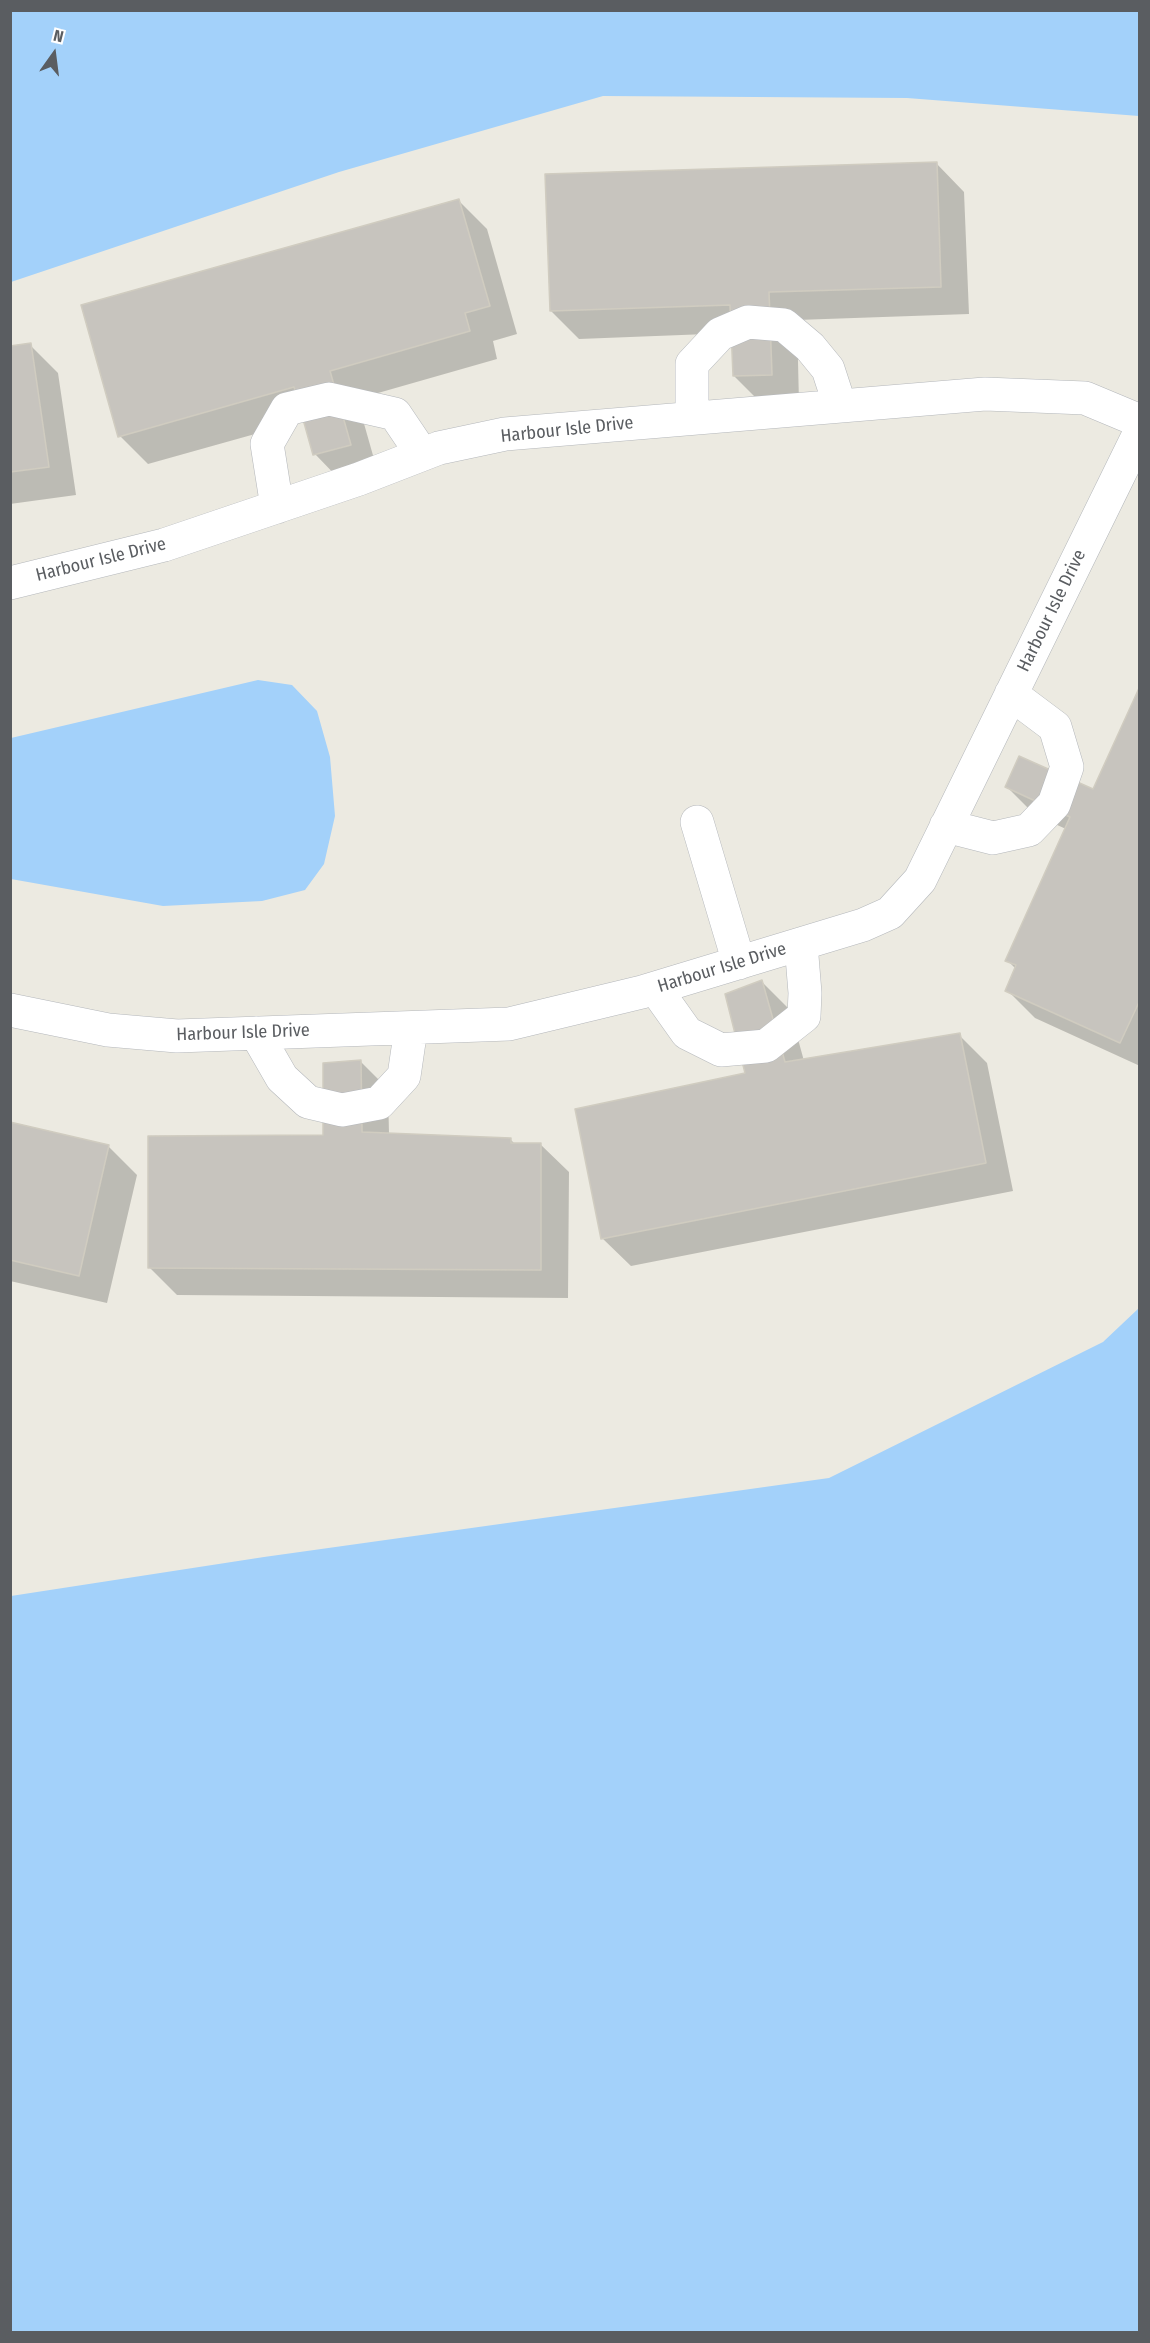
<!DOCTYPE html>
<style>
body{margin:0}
#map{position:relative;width:1150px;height:2343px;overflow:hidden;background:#eceae1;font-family:"Fira Sans Condensed",sans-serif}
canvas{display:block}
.frame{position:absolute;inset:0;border:12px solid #5a5d61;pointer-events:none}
.north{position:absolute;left:24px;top:24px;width:60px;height:60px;-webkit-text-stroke:4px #fff;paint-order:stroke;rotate:14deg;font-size:16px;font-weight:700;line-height:24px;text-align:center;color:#5a5d61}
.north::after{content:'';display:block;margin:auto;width:21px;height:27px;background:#5a5d61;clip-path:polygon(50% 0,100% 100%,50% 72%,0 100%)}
</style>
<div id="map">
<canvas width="1150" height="2343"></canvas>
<div class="frame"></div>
<div class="north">N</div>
</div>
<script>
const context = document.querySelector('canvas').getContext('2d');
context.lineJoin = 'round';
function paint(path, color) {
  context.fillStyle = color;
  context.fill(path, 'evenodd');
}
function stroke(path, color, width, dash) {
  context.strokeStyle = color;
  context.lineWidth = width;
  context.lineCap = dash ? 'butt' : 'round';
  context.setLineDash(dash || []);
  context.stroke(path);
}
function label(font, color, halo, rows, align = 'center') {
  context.font = font + ' "Fira Sans Condensed",sans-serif';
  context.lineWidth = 5;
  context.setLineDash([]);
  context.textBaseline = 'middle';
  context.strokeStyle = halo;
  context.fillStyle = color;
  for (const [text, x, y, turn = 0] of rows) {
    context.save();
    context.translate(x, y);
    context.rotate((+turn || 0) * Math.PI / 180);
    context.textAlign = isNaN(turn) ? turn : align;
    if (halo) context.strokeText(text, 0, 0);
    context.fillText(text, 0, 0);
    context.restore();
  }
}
paint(new Path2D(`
 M10,11H1139V116L907,98L603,96L339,172L11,282Z
 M258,680L292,685L317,711L330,757L335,816L324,864L305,890L262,901L163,906L11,879V738Z
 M1139,1308V2332H11V1596L264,1557L829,1478L1103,1342Z`), '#a3d1fa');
paint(new Path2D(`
 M936,163L964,192L969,314L797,320L799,403L762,404L734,376L733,333L579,339L551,311Z
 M459,201L487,229L517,334L493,341L497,359L357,399L378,473L343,483L315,454L305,420L148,464L120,436Z
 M30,345L58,373L76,495L10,504V348Z
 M1140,690V1066L1035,1018L1007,990L1016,969L1007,960L1066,829L1035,815L1007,787L1094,791Z
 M762,982L790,1010L804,1061L959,1035L987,1063L1013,1191L631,1266L602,1238L747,1074Z
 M360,1061L388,1089L389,1134L510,1139L515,1144H540L569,1172L568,1298L177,1295L149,1267L325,1136Z
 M10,1123L109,1147L137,1175L107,1303L10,1281Z`), '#0003');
const building = new Path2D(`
 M937,162L941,287L769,292L772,375L733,376L730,305L550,311L545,174Z
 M459,199L490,306L465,313L470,331L330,371L351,445L313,455L294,387L118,437L81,305Z
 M31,343L49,467L10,472V346Z
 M1140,686V1000L1120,1043L1005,991L1016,965L1005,961L1070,817L1005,787L1019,756L1093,789Z
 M762,980L785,1062L960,1033L986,1163L601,1239L575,1109L745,1073L725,994Z
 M361,1060L362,1132L511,1138V1143H541V1270L148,1268V1136L323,1135V1063Z
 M10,1122L109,1145L79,1276L10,1260Z`);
paint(building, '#c7c4be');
stroke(building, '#d0ccc0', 1.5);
const minor = new Path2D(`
 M692,418V364L720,334L748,322L784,325L810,347L828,369L840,406
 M277,507L267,444L287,409L329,399L395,414L422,454
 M10,583L164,545L359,479L439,448L505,434L985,394L1085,398L1140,421
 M697,822L739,963
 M946,826L993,838L1029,830L1054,804L1067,767L1055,727L1011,694
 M655,988L687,1033L721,1050L766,1046L804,1016L805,993L801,944
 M10,1010L108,1030L177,1036L509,1024L642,992L863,925L890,913L920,880L1140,432
 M256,1033L282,1078L308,1102L342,1110L379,1103L404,1076L411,1028`);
stroke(minor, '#b4b7bb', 34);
stroke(minor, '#fff', 33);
label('18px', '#5a5d61', '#fff', [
 ["Harbour Isle Drive",567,430,-6],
 ["Harbour Isle Drive",101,560,-14],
 ["Harbour Isle Drive",1052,611,-64],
 ["Harbour Isle Drive",722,968,-17],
 ["Harbour Isle Drive",243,1033,-2]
]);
</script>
